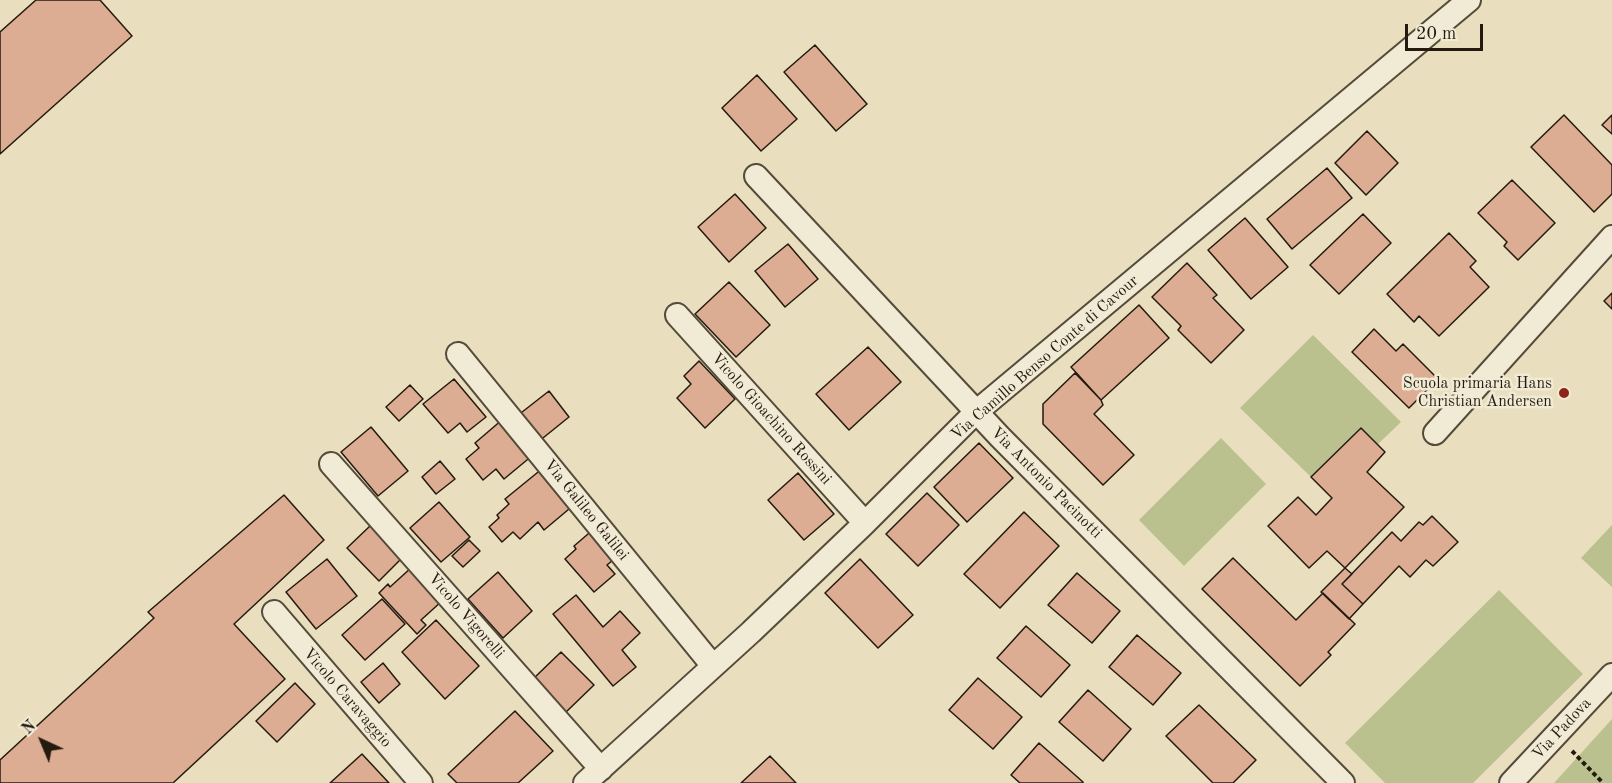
<!DOCTYPE html>
<style>
body{margin:0}
#map{position:relative;width:1612px;height:783px;overflow:hidden;background:#e9dfbe;font-family:"Old Standard TT",serif}
canvas{display:block}
.north{position:absolute;left:12px;top:711px;width:60px;height:60px;-webkit-text-stroke:4px #f1ead5;paint-order:stroke;rotate:316deg;font-size:16px;font-weight:700;line-height:24px;text-align:center;color:#241a0f}
.north::after{content:'';display:block;margin:auto;width:21px;height:27px;background:#241a0f;clip-path:polygon(50% 0,100% 100%,50% 72%,0 100%)}
.scale{position:absolute;left:1405px;top:24px;width:78px;height:27px;box-sizing:border-box;border:3px solid #241a0f;border-top:0;padding-left:8px;font-size:18px;line-height:21px;white-space:nowrap;color:#241a0f;-webkit-text-stroke:4px #f1ead5;paint-order:stroke}
</style>
<div id="map">
<canvas width="1612" height="783"></canvas>
<div class="north">N</div>
<div class="scale">20 m</div>
</div>
<script>
const context = document.querySelector('canvas').getContext('2d');
context.lineJoin = 'round';
function paint(path, color) {
  context.fillStyle = color;
  context.fill(path, 'evenodd');
}
function stroke(path, color, width, dash) {
  context.strokeStyle = color;
  context.lineWidth = width;
  context.lineCap = dash ? 'butt' : 'round';
  context.setLineDash(dash || []);
  context.stroke(path);
}
function label(font, color, halo, rows, align = 'center') {
  context.font = font + ' "Old Standard TT",serif';
  context.lineWidth = 5;
  context.setLineDash([]);
  context.textBaseline = 'middle';
  context.strokeStyle = halo;
  context.fillStyle = color;
  for (const [text, x, y, turn = 0] of rows) {
    context.save();
    context.translate(x, y);
    context.rotate((+turn || 0) * Math.PI / 180);
    context.textAlign = isNaN(turn) ? turn : align;
    if (halo) context.strokeText(text, 0, 0);
    context.fillText(text, 0, 0);
    context.restore();
  }
}
paint(new Path2D(`
 M1313,335L1401,422L1377,445L1360,428L1311,477L1240,408Z
 M1221,438L1266,484L1184,566L1139,520Z
 M1612,525V587L1581,558Z
 M1499,590L1583,674L1473,783H1385L1345,743Z
 M1612,719V783H1554Z`), '#bac18f');
const building = new Path2D(`
 M36,0H100L132,36L0,154V32Z
 M815,45L867,104L836,131L784,72Z
 M757,75L797,119L761,151L722,108Z
 M1564,115L1612,165V194L1594,212L1531,147Z
 M1612,115V134L1602,125Z
 M1367,131L1398,163L1366,195L1335,163Z
 M1327,168L1352,198L1292,249L1267,219Z
 M1512,180L1555,223L1518,260L1504,246L1507,242L1478,213Z
 M735,194L766,228L729,262L698,227Z
 M1363,214L1391,243L1339,294L1310,265Z
 M1245,218L1288,267L1251,299L1208,250Z
 M1449,233L1476,261L1470,267L1489,287L1439,336L1419,316L1414,322L1387,294Z
 M788,244L818,279L785,307L755,271Z
 M1187,263L1217,295L1213,298L1244,330L1211,363L1178,330L1181,326L1152,297Z
 M729,282L770,325L736,357L695,314Z
 M1612,293V309L1604,301Z
 M1139,305L1169,338L1101,400L1071,367Z
 M1374,329L1396,351L1403,344L1438,379L1409,408L1352,352Z
 M868,347L901,382L849,430L816,394Z
 M699,361L735,399L705,428L677,398L691,384L684,376Z
 M1075,373L1101,400L1103,405L1094,414L1134,455L1103,485L1043,424V404Z
 M454,379L486,417L467,432L460,423L448,433L423,404Z
 M410,385L423,399L399,421L386,407Z
 M549,391L569,417L538,442L517,416Z
 M503,419L533,455L504,479L496,469L483,480L466,459L479,448L475,443Z
 M371,427L408,471L378,496L341,452Z
 M1361,428L1385,452L1367,472L1404,507L1345,568L1327,551L1309,568L1268,526L1298,497L1316,515L1332,498L1311,477Z
 M979,443L1013,478L967,522L934,487Z
 M440,461L455,479L436,494L422,477Z
 M543,468L575,504L544,530L538,522L520,539L513,532L502,542L489,527L499,518L497,515L509,504L505,499Z
 M798,473L834,514L804,540L768,500Z
 M927,493L959,525L918,566L886,534Z
 M284,495L324,540L234,624L285,679L173,783H0V760L154,618L148,612Z
 M439,502L470,537L441,562L410,528Z
 M1024,512L1059,546L1000,608L964,574Z
 M1432,516L1458,542L1433,566L1426,560L1410,577L1399,566L1363,604L1342,584L1392,532L1401,541L1419,522L1423,525Z
 M371,525L402,558L379,581L347,548Z
 M595,528L619,555L607,565L615,574L594,592L565,559L576,549L574,546Z
 M469,540L480,551L463,567L452,556Z
 M1233,558L1296,620L1323,593L1355,624L1328,652L1331,655L1300,686L1202,589Z
 M327,559L357,596L316,629L286,592Z
 M860,559L913,615L878,648L825,593Z
 M412,567L442,601L421,620L426,625L417,634L379,593L388,584L390,587Z
 M1345,568L1352,574L1342,584L1363,604L1349,619L1321,592Z
 M498,572L532,611L503,638L468,599Z
 M1077,573L1120,611L1092,643L1048,605Z
 M576,595L603,627L620,611L640,633L622,650L636,667L613,686L553,614Z
 M382,599L405,624L365,660L342,635Z
 M436,620L479,666L445,699L402,652Z
 M1026,626L1070,665L1041,697L997,658Z
 M1137,635L1181,673L1153,705L1109,667Z
 M561,652L594,685L565,713L533,679Z
 M383,663L400,684L379,703L361,682Z
 M978,678L1022,717L993,749L949,710Z
 M295,683L315,704L277,742L256,721Z
 M1088,690L1131,729L1103,761L1059,722Z
 M1199,705L1256,760L1233,783H1213L1166,736Z
 M515,711L553,751L518,783H457L448,774Z
 M1039,743L1083,782V783H1020L1011,775Z
 M362,754L389,783H330Z
 M770,756L796,783H741Z`);
paint(building, '#ddad93');
stroke(building, '#241a0f', 1.5);
const street = new Path2D(`
 M756,176L1000,437L1343,783
 M677,315L865,523
 M458,354L713,666
 M1435,433L1612,237
 M331,464L601,769
 M274,612L421,783
 M585,783L751,632L865,523L976,412L1469,0
 M1511,783L1612,675`);
stroke(street, '#554b3b', 26);
stroke(new Path2D(`
 M1572,751L1603,783`), '#241a0f', 4, [4.5, 3]);
stroke(street, '#f1ead5', 22);
for (const [x, y, r, color] of [
 [1564,393,6,"#8f2418"]
]) {
  const dot = new Path2D();
  dot.arc(x, y, r, 0, 2 * Math.PI);
  context.fillStyle = color;
  context.fill(dot);
  stroke(dot, '#f1ead5', 2);
}
label('16px', '#241a0f', '#f1ead5', [
 ["Via Camillo Benso Conte di Cavour",1045,358,-41],
 ["Vicolo Gioachino Rossini",771,419,48],
 ["Via Antonio Pacinotti",1046,483,45],
 ["Via Galileo Galilei",586,510,51],
 ["Vicolo Vigorelli",466,616,49],
 ["Vicolo Caravaggio",347,698,49],
 ["Via Padova",1562,729,-47]
]);
label('16px', '#241a0f', '#f1ead5', [
 ["Scuola primaria Hans",1552,384],
 ["Christian Andersen",1552,402]
], 'right');
</script>
